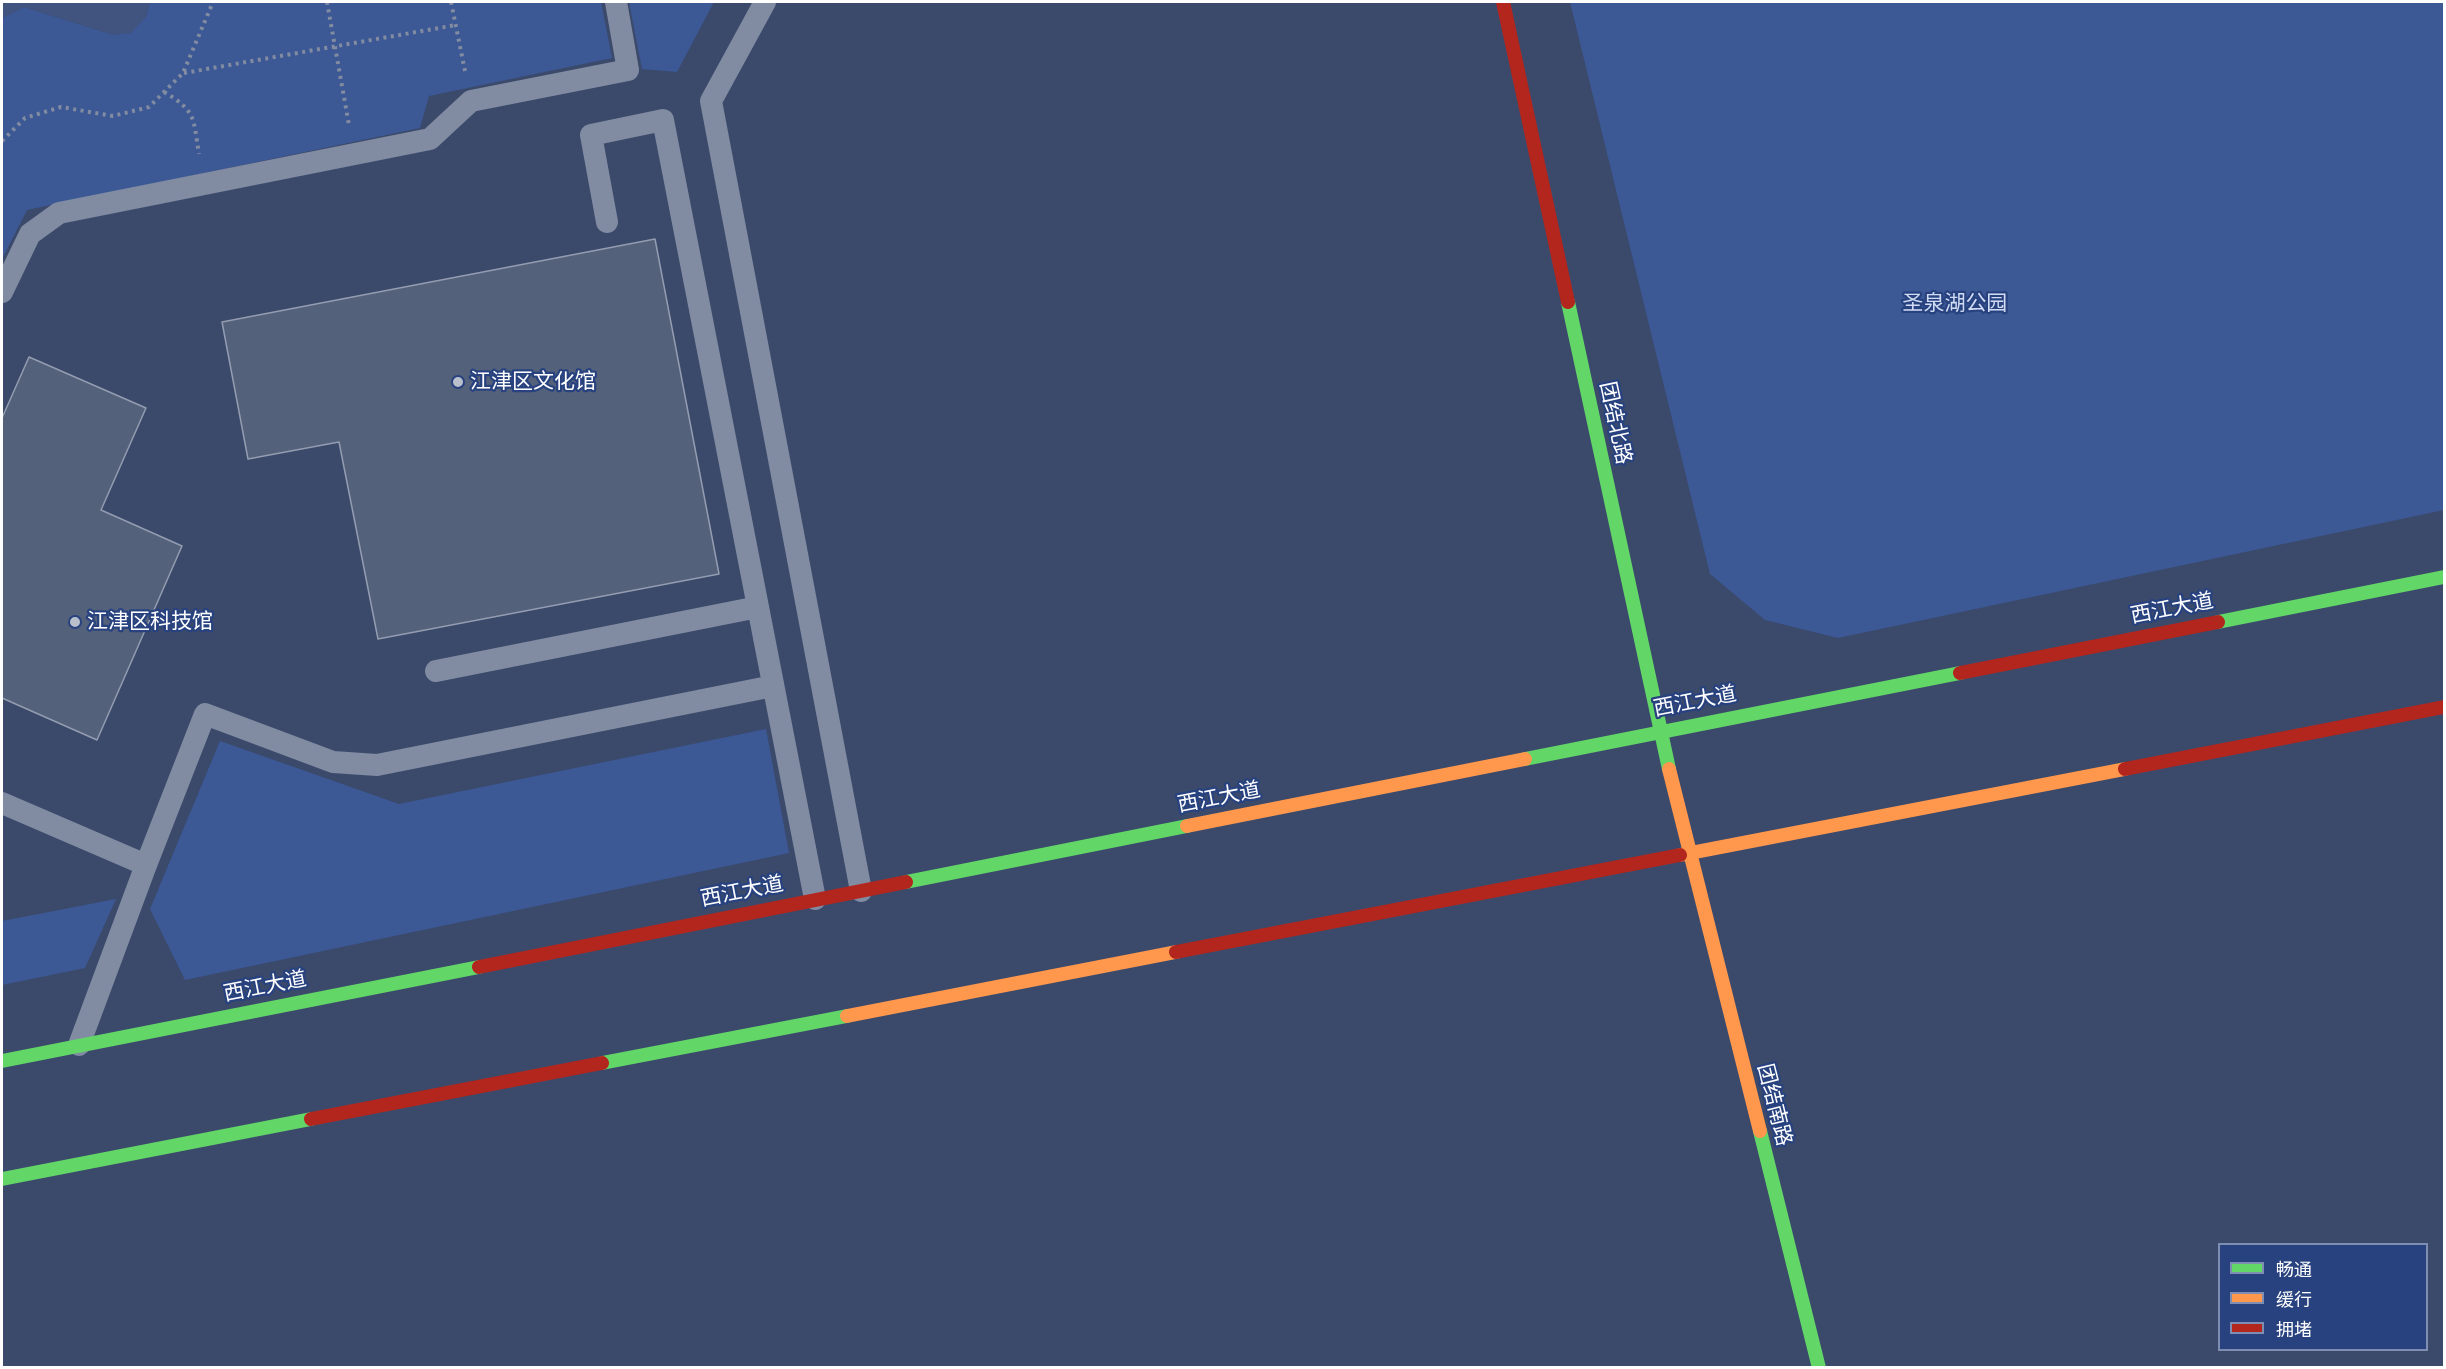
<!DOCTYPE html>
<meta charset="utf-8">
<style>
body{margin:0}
#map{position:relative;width:2446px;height:1369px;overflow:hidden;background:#3b4a6b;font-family:Manrope,"Noto Sans SC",sans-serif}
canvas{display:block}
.frame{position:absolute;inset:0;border:3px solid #fff;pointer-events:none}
.legend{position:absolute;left:2218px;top:1243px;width:210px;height:108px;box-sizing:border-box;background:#27427f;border:2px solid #7d8eb2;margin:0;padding:8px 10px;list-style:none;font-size:18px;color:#fff}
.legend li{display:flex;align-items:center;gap:12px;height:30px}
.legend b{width:30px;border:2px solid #7d8eb2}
</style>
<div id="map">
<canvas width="2446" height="1369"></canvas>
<div class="frame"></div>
<ul class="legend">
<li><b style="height:8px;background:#63d668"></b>畅通</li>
<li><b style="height:8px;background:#ff974d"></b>缓行</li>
<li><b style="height:8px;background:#b3261e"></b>拥堵</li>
</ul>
</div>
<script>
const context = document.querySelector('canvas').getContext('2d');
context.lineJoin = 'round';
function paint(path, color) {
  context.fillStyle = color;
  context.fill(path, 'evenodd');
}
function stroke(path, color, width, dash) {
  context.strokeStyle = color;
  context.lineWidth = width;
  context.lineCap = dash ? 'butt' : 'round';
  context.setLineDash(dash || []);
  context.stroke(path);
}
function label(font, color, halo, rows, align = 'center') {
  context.font = font + ' Manrope,"Noto Sans SC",sans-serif';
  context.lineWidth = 4.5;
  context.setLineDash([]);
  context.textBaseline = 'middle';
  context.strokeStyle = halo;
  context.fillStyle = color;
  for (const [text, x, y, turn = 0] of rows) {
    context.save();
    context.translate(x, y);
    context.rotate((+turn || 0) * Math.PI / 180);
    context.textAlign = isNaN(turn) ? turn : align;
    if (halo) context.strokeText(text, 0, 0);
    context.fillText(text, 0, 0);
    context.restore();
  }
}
paint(new Path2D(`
 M150,2H601L612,58L429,96L420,128L27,210L2,259V18L24,7L114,35L146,17Z
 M629,2H714L677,72L642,69Z
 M1570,2H2444V510L1838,638L1765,620L1710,574Z
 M766,729L789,853L185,980L150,909L220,741L399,804Z
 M116,899L85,968L2,985V921Z`), '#3c5895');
paint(new Path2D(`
 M2,2H150L146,17L131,33L114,35L24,7L2,18Z`), '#41547f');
const building = new Path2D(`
 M655,239L719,574L378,639L339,442L248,459L222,322Z
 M29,357L146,408L101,510L182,546L97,740L2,698V418Z`);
paint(building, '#54617b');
stroke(building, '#949cb0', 1.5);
stroke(new Path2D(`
 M327,2L349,125
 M451,2L465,71
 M184,73L456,25
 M164,92C197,111 193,119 199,154
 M2,141L25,118L61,107L113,116L149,107L183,73L213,2`), '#818ba1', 4, [3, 4.5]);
stroke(new Path2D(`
 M765,2L711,101L861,891
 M607,222L591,135L663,120L815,899
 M2,292L30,234L59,213L430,139L471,101L628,70L616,2
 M436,671L758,607
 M2,803L146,865L79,1045
 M146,865L205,714L333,762L377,765L773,686`), '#818ba1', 22);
stroke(new Path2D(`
 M1568,302L1669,769
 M2218,622L2444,577
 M1525,759L1960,673
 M906,882L1187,826
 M2,1061L479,967
 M602,1063L847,1016
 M1760,1131L1819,1368
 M2,1179L311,1119`), '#63d668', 14);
stroke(new Path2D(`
 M1669,769L1760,1131
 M1187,826L1525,759
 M1680,855L2125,769
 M847,1016L1176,952`), '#ff974d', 14);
stroke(new Path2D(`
 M1503,2L1568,302
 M1960,673L2218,622
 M2125,769L2444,707
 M1176,952L1680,855
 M479,967L906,882
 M311,1119L602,1063`), '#b3261e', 14);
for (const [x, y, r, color] of [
 [458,382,6,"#bac0cb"],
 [75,622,6,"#bac0cb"]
]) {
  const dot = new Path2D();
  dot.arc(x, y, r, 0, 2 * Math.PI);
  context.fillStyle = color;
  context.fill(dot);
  stroke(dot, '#27427f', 2);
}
label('21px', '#d1dcf4', '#27427f', [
 ["圣泉湖公园",1955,304]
]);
label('21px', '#fff', '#27427f', [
 ["江津区文化馆",470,382],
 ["江津区科技馆",87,622]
], 'left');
label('21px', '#fff', '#27427f', [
 ["团结北路",1615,423,78],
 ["西江大道",2172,609,-11],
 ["西江大道",1695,702,-11],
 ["西江大道",1219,798,-11],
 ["西江大道",742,892,-11],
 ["西江大道",265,987,-11],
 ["团结南路",1774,1105,76]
]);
</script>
